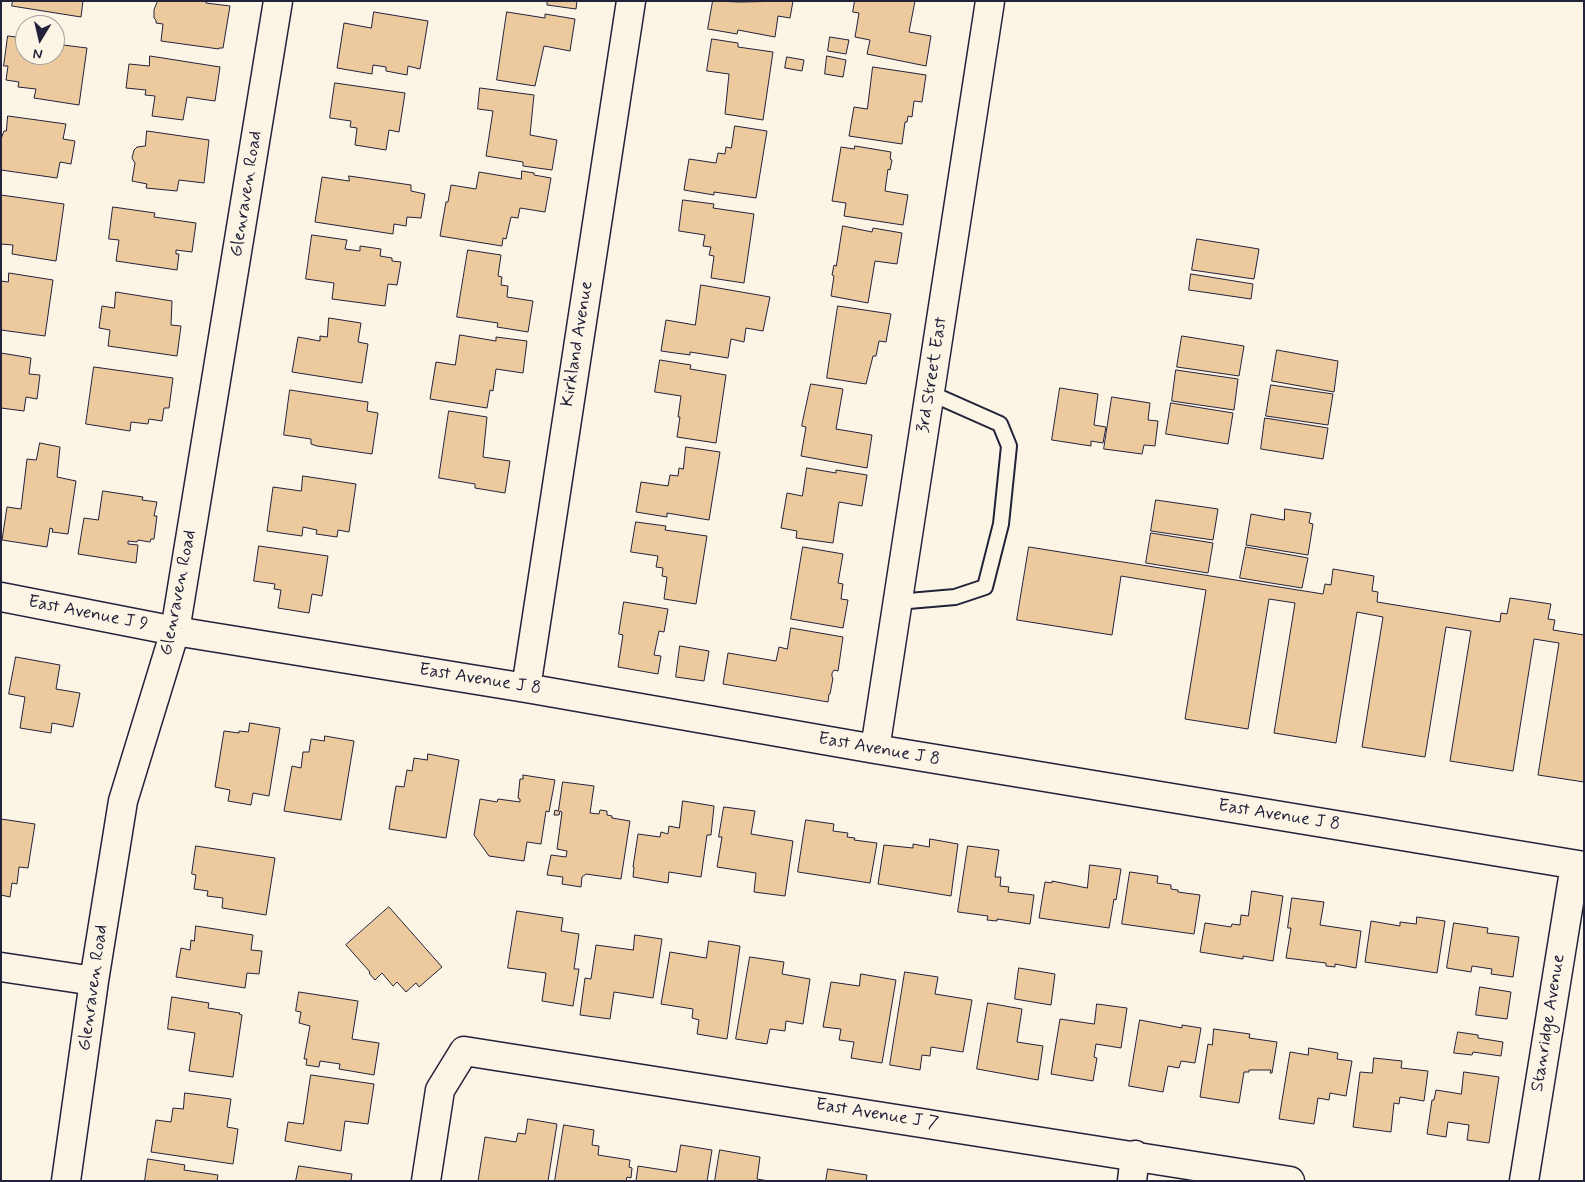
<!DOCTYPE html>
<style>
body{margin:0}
#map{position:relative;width:1585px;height:1182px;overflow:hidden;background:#fcf5e5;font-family:Mynerve,sans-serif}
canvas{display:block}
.frame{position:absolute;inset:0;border:2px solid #22223b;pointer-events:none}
.north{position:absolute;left:15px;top:15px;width:50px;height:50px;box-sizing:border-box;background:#fcf5e5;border:1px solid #a5a1a1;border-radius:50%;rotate:189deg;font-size:14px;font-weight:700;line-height:20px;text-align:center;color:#22223b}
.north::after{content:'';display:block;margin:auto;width:18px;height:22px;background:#22223b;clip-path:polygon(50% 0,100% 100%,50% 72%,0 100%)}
</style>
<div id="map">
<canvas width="1585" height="1182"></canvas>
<div class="frame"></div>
<div class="north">N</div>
</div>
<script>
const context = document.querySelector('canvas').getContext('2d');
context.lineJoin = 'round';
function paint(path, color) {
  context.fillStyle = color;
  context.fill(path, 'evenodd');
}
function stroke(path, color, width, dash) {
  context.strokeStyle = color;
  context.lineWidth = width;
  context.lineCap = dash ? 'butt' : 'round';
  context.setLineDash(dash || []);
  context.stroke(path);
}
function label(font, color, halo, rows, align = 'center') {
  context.font = font + ' Mynerve,sans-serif';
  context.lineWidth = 5;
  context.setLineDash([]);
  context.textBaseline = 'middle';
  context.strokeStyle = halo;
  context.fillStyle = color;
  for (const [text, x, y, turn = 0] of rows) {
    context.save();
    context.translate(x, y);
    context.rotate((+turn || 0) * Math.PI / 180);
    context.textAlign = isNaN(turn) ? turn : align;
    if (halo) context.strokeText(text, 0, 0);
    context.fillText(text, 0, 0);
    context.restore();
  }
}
const building = new Path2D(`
 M13,1H83L81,17L12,6Z
 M158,1H206V3L230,6L223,48H219V49L161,41L163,24L156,23V20L154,18V10Z
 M546,1H577L576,9L547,5V2Z
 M713,1L739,2L793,1L790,18L778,16L775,37L738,30L737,34L708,29Z
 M855,1H915L909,32L931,36L926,66L867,54L870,40L855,37L859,13L853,12Z
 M374,12L428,21L420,69L408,66L407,75L386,71V67L373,65L372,74L337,68L344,23L371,28Z
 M507,12L545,18V14L575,19L570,51L544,46L535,86L497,80Z
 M8,36L25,38V55H55V44L87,48L79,105L34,98L36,89L18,87L19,82L6,80L8,66H4Z
 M830,37L849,40L846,54L828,51Z
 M712,39L738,43V47L773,52L763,120L725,114L729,74L707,71Z
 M150,56L220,67L215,101L187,97L183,120L152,116L155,96L145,95L146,90L126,88L129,64L149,66Z
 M827,56L846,60L843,77L825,74Z
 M787,57L804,60L802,71L785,68Z
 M873,67L926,75L922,102L914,101L912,117L908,116L907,122H905L902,144L849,136L854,107L867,109Z
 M335,83L405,93L399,132L389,130L386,150L355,145L357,128L350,127L351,121L330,118Z
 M480,88L534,95L530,135L557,140L552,170L523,166V162L486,156L493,111L478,109Z
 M8,116L66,124L63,139L75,141L71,164L60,162L57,178L1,170V139L4,131H6Z
 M735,126L767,131L756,198L714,192V195L684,190L689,159L716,163L718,153L725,154L726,147L731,148Z
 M147,131L209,140L204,183L179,180L177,191L146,188L147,184L132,181L135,163L132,158L134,150L137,147L145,146Z
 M855,146L891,152L890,159L892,160L890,170L888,169L885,191L908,195L903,225L844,216L846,203L832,201L841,147L854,149Z
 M522,171L534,173V175L551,178L545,212L520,208L518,218L511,217L506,239L503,238L502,246L440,236L446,202H448L451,185L476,189L479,172L521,179Z
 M349,176L411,185V191L425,194L421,218L407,217L406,226L394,224L393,234L315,222L322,177L349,181Z
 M1,195L64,204L56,261L12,254L13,245L1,244Z
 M683,200L714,204L713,208L754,214L744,283L711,278L714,256L709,255L711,247L703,246L705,235L679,231Z
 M113,207L155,213L154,217L196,223L192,252L176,250V254H179L177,270L116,261L119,240L109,239Z
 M843,226L872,232L873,228L902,233L897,264L875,261L868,303L831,296L834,276L832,275L834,265L836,266Z
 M312,235L347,240L345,249L360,251V246L381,249L380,256L392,258V261L401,262L397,285L388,284L385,306L332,299L334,283L306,279Z
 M1197,239L1259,249L1254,279L1192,270Z
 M468,250L501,255L498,276L502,277L501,285L508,286L507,297L533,301L528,332L497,327L498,323L457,317Z
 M9,273L53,280L45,336L1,330V281L8,282Z
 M1191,274L1253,284L1251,299L1189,290Z
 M701,285L770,297L763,331L746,328L744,342L731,339L728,358L690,352V355L661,351L666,320L695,325Z
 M116,292L172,301L171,325L181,326L177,356L108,346L110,330L99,328L102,306L114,308Z
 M838,306L891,314L886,342L879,341L876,356H873L866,384L827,378Z
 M329,318L361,323L358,342L368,344L362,383L292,372L298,337L320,341V336L327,337Z
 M460,335L496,341V337L527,341L523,373L496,369L493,391L490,390L487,408L430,399L436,362L455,365Z
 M1182,336L1244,346L1239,376L1177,367Z
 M1277,350L1338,361L1334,392L1272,381Z
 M1,353L31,358L29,374L40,375L37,399L26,397L24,411L1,408Z
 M660,360L691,365L690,369L726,375L716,443L677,437L680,417H678L681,396L655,392Z
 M94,367L173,378L169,408H164L162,421L149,419L148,424L131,422L130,431L86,424Z
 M1176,370L1238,379L1234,410L1172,401Z
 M811,384L843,389L836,429L872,435L867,468L801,456L806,427L802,426Z
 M1271,385L1333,394L1328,425L1266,416Z
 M1060,388L1098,394L1094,425L1106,427L1103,443L1091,441V446L1052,440Z
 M290,390L368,402L367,411L378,413L372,454L317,446L311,444V439L284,435Z
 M1112,397L1150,403L1148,420L1158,421L1155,446L1144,445L1142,454L1104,449Z
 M1171,403L1233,413L1228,444L1166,434Z
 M449,411L487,417L483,457L510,461L505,493L475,488V484L439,478Z
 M1265,418L1328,428L1323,459L1261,449Z
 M40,443L60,447L57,477L76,481L68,534L52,532L53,529L50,528L47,547L2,540L7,507L21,509L27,459L36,460Z
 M686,447L720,452L709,520L667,513V517L636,512L641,482L668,486L670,475L678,476L679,468L683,469Z
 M807,468L836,473V470L867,475L862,506L839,502L833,543L796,538L797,531L781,528L787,493L802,496Z
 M303,476L356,484L349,532L338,530L337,537L316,534L317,530L303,527L302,536L267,531L273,487L301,491Z
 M103,491L143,497L142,500L157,502L154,516H157L154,539H151L150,542L138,540L137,542L128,541V544L138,545L136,563L78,554L84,518L98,520Z
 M1156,500L1218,509L1213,540L1151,531Z
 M1285,509L1311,513L1309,523L1313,524L1308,555L1246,545L1251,514L1284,520Z
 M636,522L666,526L665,530L707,536L696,604L664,599L667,577L662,576L663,568L656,567L658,556L631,552Z
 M1151,533L1213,543L1208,573L1146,563Z
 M259,546L328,556L322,596L312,594L309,613L278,608L281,590L274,589L275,584L254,581Z
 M803,547L843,554L838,583L843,584L841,599L848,600L843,628L791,619Z
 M1029,547L1323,594L1325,584L1331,585L1333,569L1374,576L1372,591L1378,592L1377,602L1500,622L1501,613L1507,614L1510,598L1551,604L1548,619L1555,620L1553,630L1584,635V782L1538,775L1559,643L1534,639L1513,771L1450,761L1471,631L1446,627L1425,757L1362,747L1383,617L1357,612L1336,743L1274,733L1295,603L1269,599L1248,729L1185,719L1206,590L1121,576L1112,635L1017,620Z
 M1246,547L1308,558L1302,588L1240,578Z
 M624,602L668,609L664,632L659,631L654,655L661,656L658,674L618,667L623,635L619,634Z
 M791,628L843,637L838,671L834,670L832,673V677L833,678L830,694H829L828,702L723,684L728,653L776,661L779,647L787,649Z
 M680,646L709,651L704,681L676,677Z
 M16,657L60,665L56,689L80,693L73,727L52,723L51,733L20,728L25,697L9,694Z
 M250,723L280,728L269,796L253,793L251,805L228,801L230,790L215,787L224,731L239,733V731L248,732Z
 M325,736L354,741L341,820L284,811L292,766L301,768L303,752H309L311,739L324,741Z
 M428,754L459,760L446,838L389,829L396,786L404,787L407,770L412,771L414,758L427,760Z
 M523,775L555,780L549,812L546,811L541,844L527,842L524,861L489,856L474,835L480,799L497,802L498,799L520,802V799L518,798L520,779H523Z
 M563,782L594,786L590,813L599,814L600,810L607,811V815L612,816V818L630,821L621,879L586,874L582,877L581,887L562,884L563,877L547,875L551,855L566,857L567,851L557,849L562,812L560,811L559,815H554L555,810L558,811Z
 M683,801L714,806L711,835H707L701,877L669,872L668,883L633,877L634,867H633L638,834L660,837L661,832L668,834L669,826L679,828Z
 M724,807L755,811L751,834L793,841L785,896L754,892L756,873L717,867L722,837H719Z
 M1,819L35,824L28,868L19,867L17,884L12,883L10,897L1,895Z
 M806,820L834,824L833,831L848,833L847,837L855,838L854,840L877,843L870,883L798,872Z
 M930,839L958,844L951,896L878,884L884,845L913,848V844L929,847Z
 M196,846L275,858L266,915L222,908L223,898L207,896L208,891L194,889L196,875L192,874Z
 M968,846L999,850L995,877H1001L1000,886L1009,887L1008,892L1034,895L1030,924L997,919V921L987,920L988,916L958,912Z
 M1090,865L1121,869L1116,900L1114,899L1109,928L1039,918L1045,882L1052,883V881L1087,888Z
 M1130,872L1158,876L1157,883L1171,885V889L1178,890V892L1200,895L1194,934L1122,924Z
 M1252,891L1283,896L1273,961L1243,956V959L1200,952L1205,923L1231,927L1232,924L1240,925L1241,915L1248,916Z
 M1292,898L1324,902L1320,925L1361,931L1356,968L1335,964V967L1326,966V963L1286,958L1291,928H1288Z
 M389,907L442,967L419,987L416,983L406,992L397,982L393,986L382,973L375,980L369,973L370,972L346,945Z
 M517,911L563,918L561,931L579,934L574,969H579L573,1006L542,1001L546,973L508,968Z
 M1417,917L1445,921L1437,973L1365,962L1371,921L1400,926V922L1416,924Z
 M1454,923L1488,928L1487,933L1519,937L1513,977L1491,974L1492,969L1472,966L1471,972L1447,968Z
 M196,926L253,935L251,950L262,951L259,974L247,973L245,988L176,977L181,948L190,950L191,940L194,941Z
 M635,935L662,939L653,998L614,992L610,1019L580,1015L585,978L591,979L596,945L633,950Z
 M709,941L740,946L727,1039L697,1034L699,1020L692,1018L693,1009L661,1004L670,952L706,958Z
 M750,957L784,962L782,974L810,979L803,1024L786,1021L785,1031L770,1029L767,1044L736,1039Z
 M1019,968L1055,974L1051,1005L1015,999Z
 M905,972L938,977L935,994L972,1000L963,1052L931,1047L930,1056L922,1055L920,1070L890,1065Z
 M861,974L896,980L882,1063L851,1058L854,1042L839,1040L841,1029L823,1027L831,982L859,986Z
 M1480,987L1511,992L1507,1019L1476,1015Z
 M299,992L358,1001L352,1039L379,1043L374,1075L339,1069L340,1064L320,1061L319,1067L306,1065L307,1059H304L310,1026L299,1023L301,1012L296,1011Z
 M172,997L209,1003L208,1008L240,1013L239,1014L242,1015L233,1077L189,1071L195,1033L168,1029Z
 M988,1003L1022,1009L1017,1042L1043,1046L1038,1080L977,1069Z
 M1097,1004L1127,1008L1121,1048L1096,1044L1094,1057L1097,1058L1093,1081L1051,1074L1060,1019L1094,1024Z
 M1140,1020L1182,1028V1025L1201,1028L1195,1063L1181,1061L1179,1068L1168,1066L1163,1092L1129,1086Z
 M1214,1029L1250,1034L1249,1038L1277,1042L1272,1073H1270L1271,1070H1249V1072H1244L1239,1103L1200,1097L1208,1044L1212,1045Z
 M1458,1032L1478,1035V1038L1503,1042L1501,1056L1473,1052L1472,1055L1454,1053Z
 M1309,1048L1338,1053L1337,1059L1352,1061L1346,1096L1330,1093L1329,1100L1318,1098L1314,1124L1279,1119L1290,1052L1308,1055Z
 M1374,1058L1402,1061L1401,1068L1428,1071L1424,1101L1400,1097L1399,1104L1394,1103L1391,1132L1353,1127L1360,1072L1372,1073Z
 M1464,1072L1499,1077L1489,1143L1467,1140L1469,1125L1448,1122L1446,1137L1427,1134L1432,1100H1434L1436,1090L1461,1094Z
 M311,1075L374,1084L368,1124L345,1121L341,1151L285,1141L288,1122L303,1124Z
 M185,1093L231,1099L227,1127L238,1129L233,1164L151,1152L156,1120L171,1122L173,1108L183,1109Z
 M528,1119L557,1124L548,1181H478L485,1137L516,1142L518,1133L525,1134Z
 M564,1125L594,1130L592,1145L599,1146L598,1155L630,1160L629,1167L632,1168L631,1178L627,1177L626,1181H555Z
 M681,1145L712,1150L707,1181H636L638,1166L676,1172Z
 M720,1150L760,1157L757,1179L769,1181H715Z
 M148,1159L185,1165L184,1170L218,1175L217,1181H145Z
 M299,1166L352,1174L351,1180L353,1181H296Z
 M828,1169L867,1175L866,1181H826Z`);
paint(building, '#edca9e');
stroke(building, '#22223b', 1);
const service = new Path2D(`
 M897,602L955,597L985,587L1001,524L1009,446L1000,424L930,393`);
const minor = new Path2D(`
 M1,597L175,631L526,688L875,749L1584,866
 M526,688L631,1
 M875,749L990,1
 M1,967L94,981
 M66,1181L94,981L123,801L175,631L278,1
 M426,1181L440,1090L464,1051L1290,1181
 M1132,1181L1135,1155
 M1524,1181L1575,865`);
stroke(service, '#22223b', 18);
stroke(minor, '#22223b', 31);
stroke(service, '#fcf5e5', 14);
stroke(minor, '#fcf5e5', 28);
label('18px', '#22223b', '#fcf5e5', [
 ["Glenraven Road",247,194,-81],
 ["Kirkland Avenue",578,344,-81],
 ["3rd Street East",933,375,-81],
 ["Glenraven Road",179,593,-79],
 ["East Avenue J 9",88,614,11],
 ["East Avenue J 8",480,680,9],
 ["East Avenue J 8",879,750,10],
 ["East Avenue J 8",1279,816,9],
 ["Glenraven Road",94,988,-82],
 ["Stanridge Avenue",1549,1023,-81],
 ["East Avenue J 7",877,1115,9]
]);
</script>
